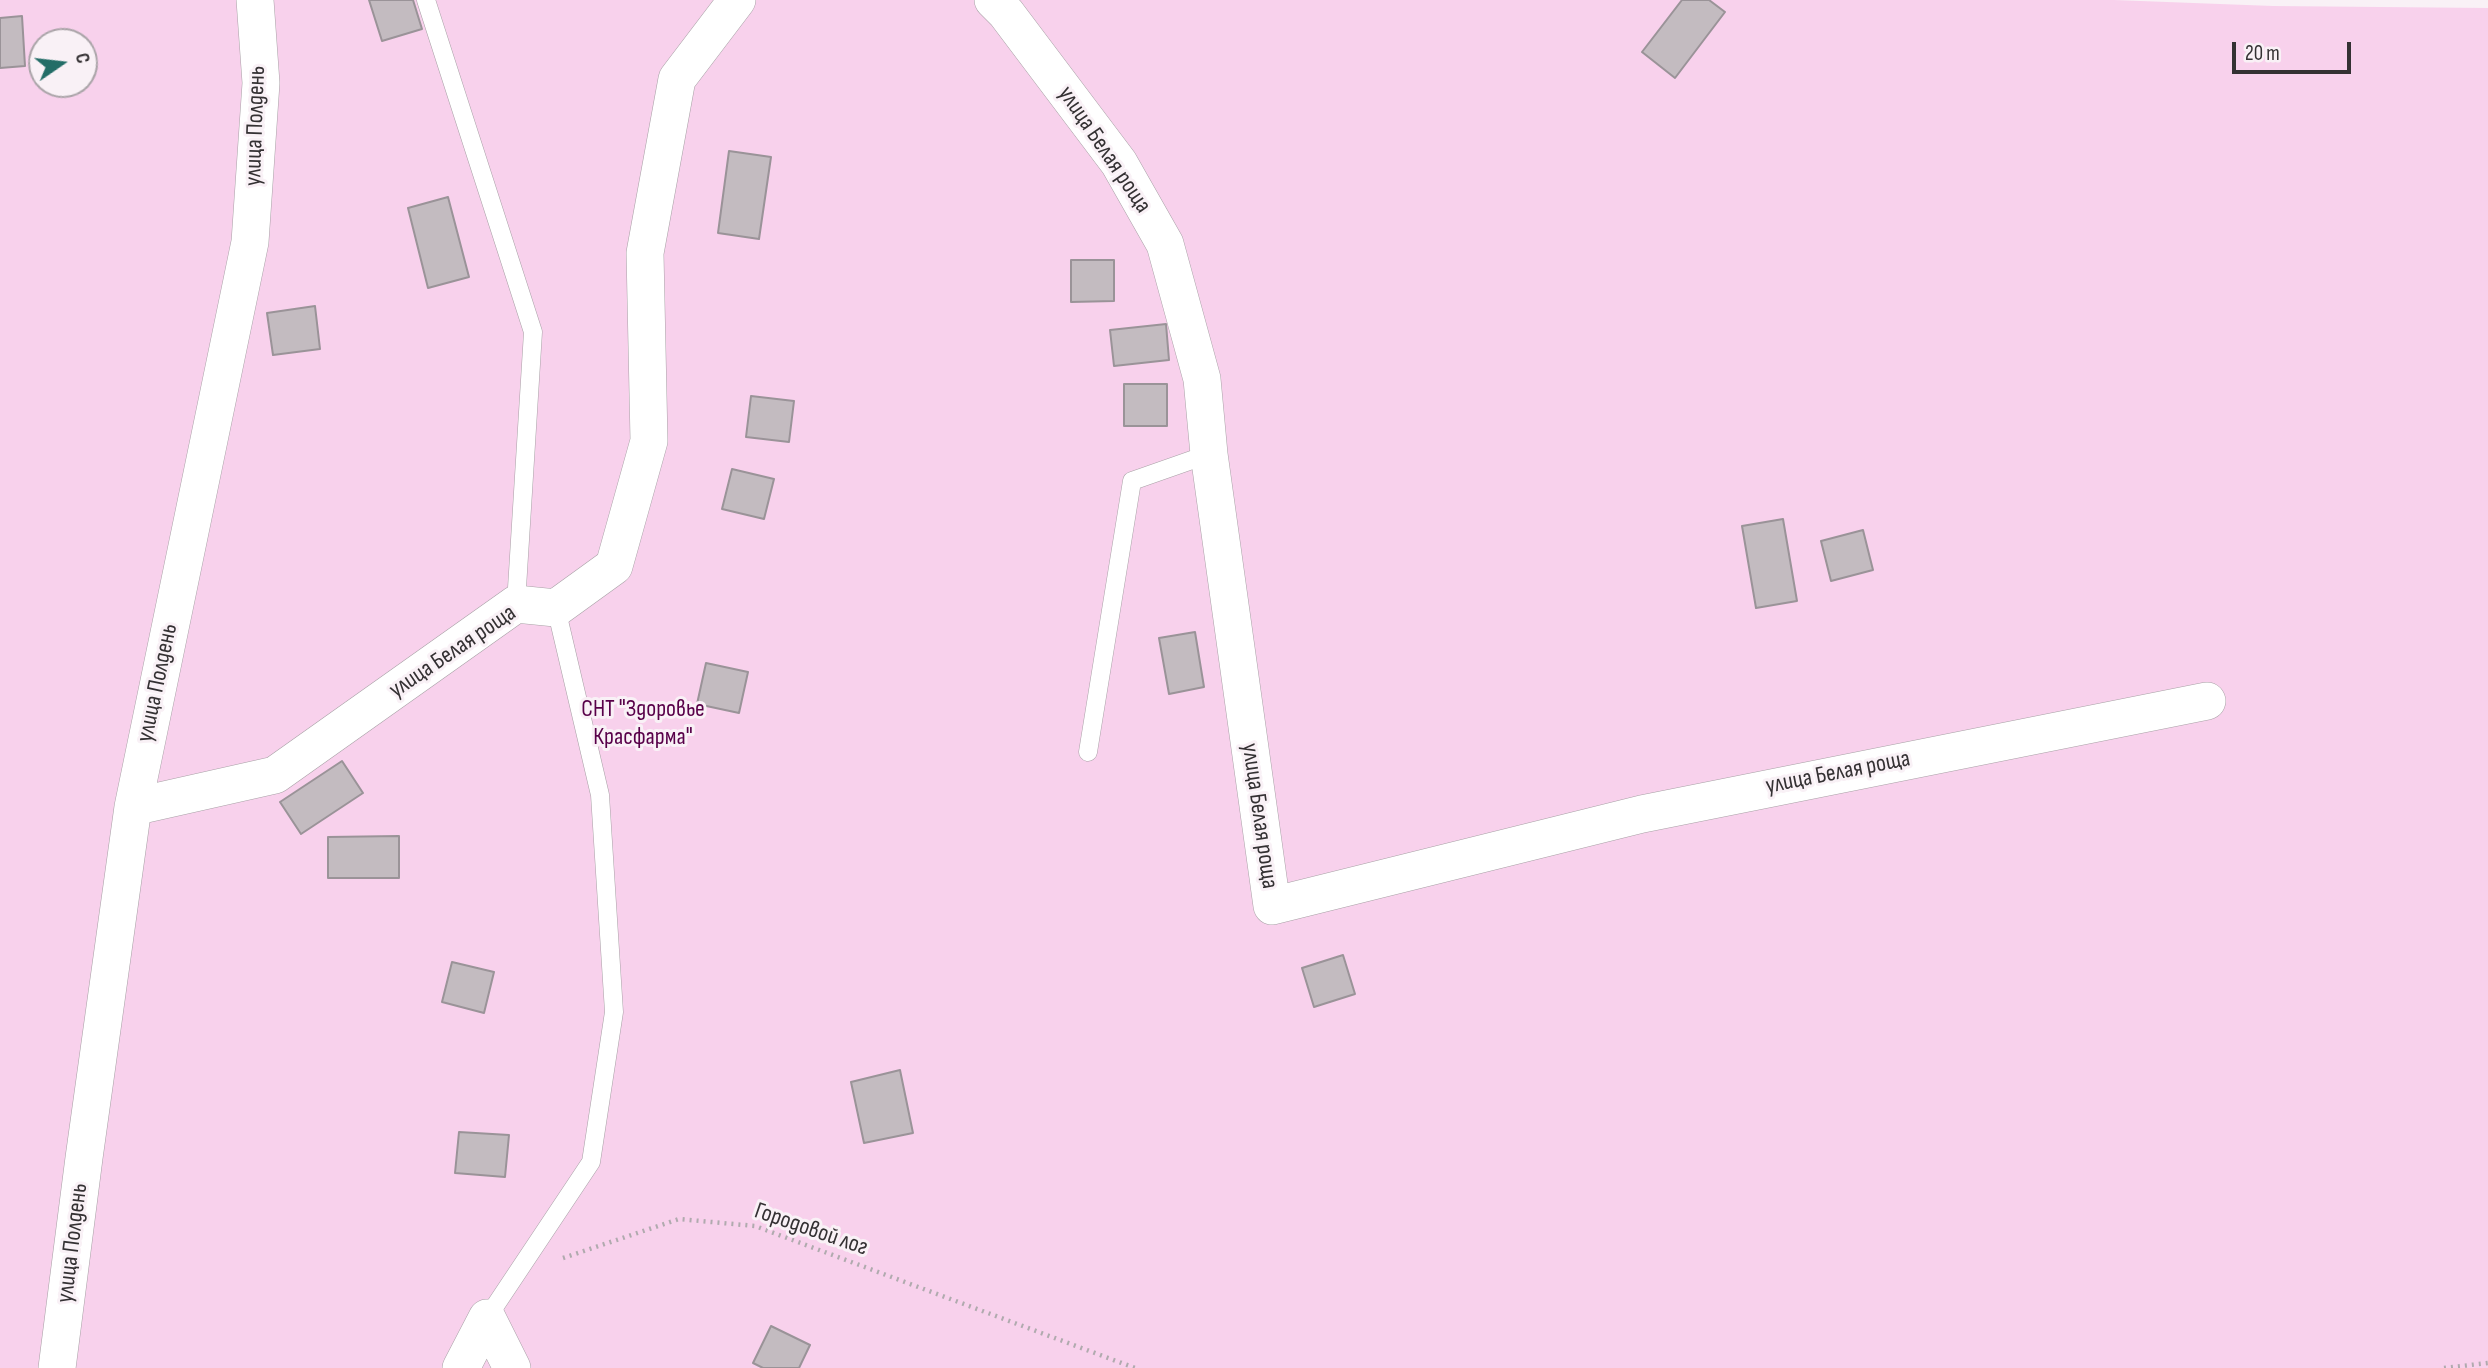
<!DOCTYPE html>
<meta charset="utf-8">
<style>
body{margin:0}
#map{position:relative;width:2488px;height:1368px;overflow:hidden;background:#f9f1f6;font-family:"Sofia Sans Condensed",sans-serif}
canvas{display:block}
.north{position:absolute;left:28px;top:28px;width:70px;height:70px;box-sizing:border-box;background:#f9f1f6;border:2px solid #aaa4a8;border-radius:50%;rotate:76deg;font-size:19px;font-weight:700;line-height:28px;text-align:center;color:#343133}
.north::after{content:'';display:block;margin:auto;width:24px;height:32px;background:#236d67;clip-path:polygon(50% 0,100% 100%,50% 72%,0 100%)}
.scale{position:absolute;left:2232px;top:42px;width:119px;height:32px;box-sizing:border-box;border:4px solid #343133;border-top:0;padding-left:9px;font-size:21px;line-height:24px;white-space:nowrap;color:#343133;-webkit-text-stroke:5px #f9f1f6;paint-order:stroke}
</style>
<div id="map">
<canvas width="2488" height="1368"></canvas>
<div class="north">С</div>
<div class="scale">20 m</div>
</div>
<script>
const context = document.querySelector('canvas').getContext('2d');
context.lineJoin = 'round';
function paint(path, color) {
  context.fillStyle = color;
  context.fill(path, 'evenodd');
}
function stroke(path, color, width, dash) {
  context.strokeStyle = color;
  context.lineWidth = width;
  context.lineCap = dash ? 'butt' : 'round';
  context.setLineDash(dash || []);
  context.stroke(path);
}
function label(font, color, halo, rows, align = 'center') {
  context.font = font + ' "Sofia Sans Condensed",sans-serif';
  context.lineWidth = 6;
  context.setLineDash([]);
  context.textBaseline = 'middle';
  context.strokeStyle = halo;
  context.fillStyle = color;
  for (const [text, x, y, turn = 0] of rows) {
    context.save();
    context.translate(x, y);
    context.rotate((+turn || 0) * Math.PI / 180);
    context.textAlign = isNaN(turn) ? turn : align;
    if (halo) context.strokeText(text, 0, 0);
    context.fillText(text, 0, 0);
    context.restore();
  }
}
paint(new Path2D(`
 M0,0H2114L2273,6L2488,8V1368H0ZM42,42H84V84H42Z`), '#f8d1ec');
const building = new Path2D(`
 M369,0H413L422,29L382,41Z
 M1682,0H1709L1725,12L1675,78L1642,52Z
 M22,16L25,66L0,68V18Z
 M729,151L771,157L759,239L718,233Z
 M448,197L469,277L428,288L408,208Z
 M1071,260H1114V301L1071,302Z
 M315,306L320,349L273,355L267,313Z
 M1166,324L1169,360L1114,366L1110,330Z
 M1124,384H1167V426H1124Z
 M751,396L794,401L789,442L746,437Z
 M732,469L774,479L764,519L722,509Z
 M1783,519L1797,601L1756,608L1742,526Z
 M1863,530L1873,570L1831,581L1821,541Z
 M1195,632L1204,687L1169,694L1159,638Z
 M706,663L748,672L739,713L697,704Z
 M342,761L363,793L301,834L280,802Z
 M399,836V878H328V837Z
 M1343,955L1355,994L1314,1007L1302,968Z
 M452,962L494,972L484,1013L442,1002Z
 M900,1070L913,1133L864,1143L851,1082Z
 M459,1132L509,1135L505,1177L455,1173Z
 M771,1326L810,1345L799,1368H763L753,1363Z`);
paint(building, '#c3bbc0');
stroke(building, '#9a9398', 2);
const lane = new Path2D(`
 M426,0L533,332L516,604
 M1088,752L1132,481L1209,454
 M487,1318L591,1162L614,1012L600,795L556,608`);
const street = new Path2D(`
 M993,0L1006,13L1119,163L1165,244L1202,379L1209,454L1272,906L1642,814L2207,701
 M133,807L275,775L516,604L556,608L614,566L649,441L645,253L677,79L737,0
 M487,1318L512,1368
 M57,1368L84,1158L133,807L250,242L261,83L255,0
 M461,1368L487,1318`);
stroke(lane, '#a8a1a6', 19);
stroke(street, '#a8a1a6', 38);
stroke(new Path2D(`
 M563,1258L679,1219L755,1226L1135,1368
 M2444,1368L2488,1363`), '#b0aaae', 4.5, [2, 5]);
stroke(lane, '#fff', 18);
stroke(street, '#fff', 37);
label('24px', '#343133', '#f9f1f6', [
 ["улица Полдень",256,126,-88],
 ["улица Белая роща",1104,150,56],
 ["улица Белая роща",453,652,-34],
 ["улица Полдень",158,683,-78],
 ["улица Белая роща",1838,773,-11],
 ["улица Белая роща",1259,816,82],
 ["Городовой лог",811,1230,19],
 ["улица Полдень",73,1243,-83]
]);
label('24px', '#580049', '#f9f1f6', [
 ["СНТ \"Здоровье",643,710],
 ["Красфарма\"",643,738]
]);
</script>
